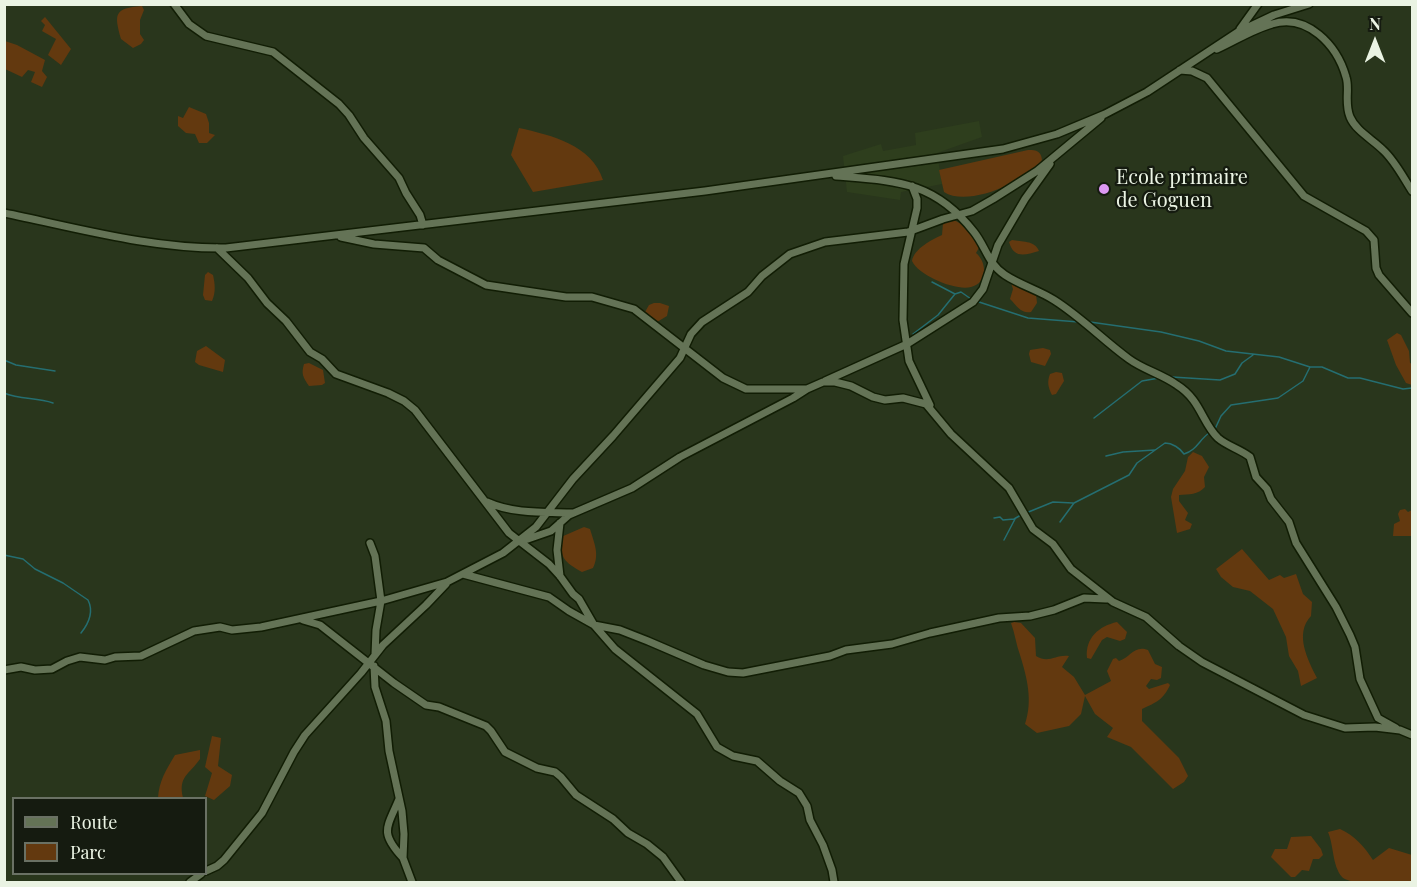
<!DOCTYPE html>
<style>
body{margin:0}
#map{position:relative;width:1417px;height:887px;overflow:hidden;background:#29361c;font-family:"Playfair Display",serif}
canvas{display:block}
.frame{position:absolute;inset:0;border:6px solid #eaf3e3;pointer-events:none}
.legend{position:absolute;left:12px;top:797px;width:195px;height:78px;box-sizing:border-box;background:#151b10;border:2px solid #6a7164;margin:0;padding:8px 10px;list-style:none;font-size:18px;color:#eaf3e3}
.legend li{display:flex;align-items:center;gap:12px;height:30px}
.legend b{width:30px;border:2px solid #6a7164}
.north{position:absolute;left:1345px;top:12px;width:60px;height:60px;-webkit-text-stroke:4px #151b10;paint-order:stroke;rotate:0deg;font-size:16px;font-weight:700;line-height:24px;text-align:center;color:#eaf3e3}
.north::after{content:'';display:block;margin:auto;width:21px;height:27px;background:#eaf3e3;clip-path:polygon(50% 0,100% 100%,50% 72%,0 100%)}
</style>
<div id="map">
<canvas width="1417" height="887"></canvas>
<div class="frame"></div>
<ul class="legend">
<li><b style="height:8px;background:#647356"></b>Route</li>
<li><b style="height:16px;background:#63390f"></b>Parc</li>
</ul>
<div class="north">N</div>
</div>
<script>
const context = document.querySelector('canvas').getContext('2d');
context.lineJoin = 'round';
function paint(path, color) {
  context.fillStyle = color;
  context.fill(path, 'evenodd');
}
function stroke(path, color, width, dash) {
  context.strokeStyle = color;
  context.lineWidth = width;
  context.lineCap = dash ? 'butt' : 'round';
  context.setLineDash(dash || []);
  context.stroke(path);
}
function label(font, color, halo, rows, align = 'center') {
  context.font = font + ' "Playfair Display",serif';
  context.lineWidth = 4.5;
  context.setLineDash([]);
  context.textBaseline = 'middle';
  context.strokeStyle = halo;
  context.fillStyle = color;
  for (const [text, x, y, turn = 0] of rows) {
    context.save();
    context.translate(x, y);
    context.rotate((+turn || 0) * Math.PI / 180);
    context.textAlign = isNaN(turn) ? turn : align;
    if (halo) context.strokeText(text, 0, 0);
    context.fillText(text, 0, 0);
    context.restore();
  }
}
paint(new Path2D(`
 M979,121L982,137L937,153L942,184L901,192L900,200L847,192L843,156L881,144L883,151L916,145L915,133Z`), '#2e3e1d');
paint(new Path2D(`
 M142,6L144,10L140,20V34L144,40L141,44L133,48L121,39C114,14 114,8 142,6Z
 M45,17L71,49L61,65L48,55L56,39L42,31L45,25L41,21Z
 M5,41L17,45L45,60L42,71L47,77L42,87L31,82L35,72L28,70L22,77L5,69Z
 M189,107L206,114L209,123V133L215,135L207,143H199L195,134L186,133L178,126V116L183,118Z
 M519,128C551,135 592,145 603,180L533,192L511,155Z
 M1028,150C1037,150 1041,151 1042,160C1027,181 968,208 944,192L939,170Z
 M951,219C963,223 974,234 980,246L976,253C987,262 988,283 971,287C956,291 919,276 912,261C914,249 931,240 942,235L943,223Z
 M1012,240C1021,242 1035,240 1039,251C1025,255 1014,259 1009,242Z
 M208,272L213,275C215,284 216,292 212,301L205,300L203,295L205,275Z
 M1013,282L1036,294L1037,303L1031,312C1021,314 1017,306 1010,299L1013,289L1011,283Z
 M654,303H660L669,306L667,316L657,322L645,312L649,305Z
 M1397,333L1401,335L1409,351L1410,363L1412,364V385L1406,383L1396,365L1387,340Z
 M206,346L225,360L223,372L199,365L195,362L197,351Z
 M1043,348L1050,350L1051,354L1045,366L1031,362L1029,354L1030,350Z
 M309,363L323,370L325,383L322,385L309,386C303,377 301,374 304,364Z
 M1056,372L1062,373L1064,381L1056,394L1052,395C1048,387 1047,382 1050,374Z
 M1193,452L1202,456L1209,467L1204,477L1205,487C1198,495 1189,494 1179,495V501L1188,513L1185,520L1192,524L1190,529L1177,533L1171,497L1173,489L1185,471L1188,457Z
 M1405,509L1408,512L1412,510V536H1393L1394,524L1400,521L1398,514L1400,510Z
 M584,527L590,529C594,543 600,554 593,568L582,572C564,562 560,558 561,537Z
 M1242,549L1269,580L1280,575L1284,578L1296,574L1303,594L1312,602L1311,616C1294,634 1308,660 1317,678L1301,686L1298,671L1289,656L1286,637L1273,609L1250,591L1233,587L1221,577L1216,569Z
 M1014,622L1021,623L1035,638L1036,656C1049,664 1056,654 1069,656L1062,667L1074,677L1085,695L1111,681L1107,671L1113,659L1116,658L1119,661C1131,657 1134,645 1148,650L1155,664L1162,667L1161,678L1157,680L1151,679L1146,686L1149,689L1168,683L1170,685C1163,700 1157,702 1142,709V721L1179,758L1188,776L1184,782L1173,789L1131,747L1107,737L1113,728L1095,714L1085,696L1081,714L1069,726L1037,733L1025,724C1033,700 1027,678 1020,655C1016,644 1015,634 1011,623Z
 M1117,622L1127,632L1125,639L1120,641L1107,637L1102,640L1091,659L1087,658C1085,638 1099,626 1117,622Z
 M212,736L221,738L218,766L232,775L230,786L214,800L205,796L212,773L205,767Z
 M200,750V759C189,775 178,776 183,798H158C159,781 166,770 175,755Z
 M1340,829C1355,836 1364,846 1373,860L1389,848L1412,855V882C1399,883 1351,886 1342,877C1332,865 1334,846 1328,832Z
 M1311,836L1321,849L1323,855L1319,859H1313L1309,871L1302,870L1295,877H1291L1271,857L1275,849H1287L1291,837Z`), '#63390f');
stroke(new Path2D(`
 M932,282L955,294
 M976,301L1028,318L1079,322
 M1090,322L1161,332L1199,341L1226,351L1279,357L1310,367H1322L1348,378H1360L1403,389L1412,388
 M913,334L938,315L955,294L961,292L971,299
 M4,360L16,365L55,371
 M1172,377L1220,380L1235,374L1242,363L1253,355
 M4,393C21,400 36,397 53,403
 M1094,418L1142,381L1159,378
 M1215,429L1221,416L1231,405L1278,398L1303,381L1310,367
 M1106,456L1123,452L1155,450
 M1026,513L1053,502L1073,503
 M994,518L1000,517L1003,520L1014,519L1021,515
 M1060,522L1074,503L1129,475L1137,463L1165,443C1172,443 1180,448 1184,454C1197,450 1199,440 1209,433
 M1004,540L1015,519
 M4,555L23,559L35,569L63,583L88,600C94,612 89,623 81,633`), '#256e71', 1.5);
const minor = new Path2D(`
 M174,4L189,24L206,36L273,52L339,104L349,115L364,138L399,178L406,193L420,215L423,225
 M1240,29L1258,4
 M1217,49C1235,41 1253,29 1272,24C1307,13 1337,45 1346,77C1350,89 1344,102 1350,117C1356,131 1372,139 1383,150C1395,161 1403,177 1412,191
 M1180,70L1192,71L1207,78L1304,196L1366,231L1374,240L1376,268L1379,275L1412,313
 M836,176C896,181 934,181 974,232C986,247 988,264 1005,275C1020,285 1038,290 1054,300C1081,317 1103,340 1129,359C1144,370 1162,374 1177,385C1201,400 1202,423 1218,438C1227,446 1240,449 1250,457L1256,477L1267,489L1271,499L1289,522L1296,543L1336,607L1350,635L1355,647L1360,679L1378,718L1396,728
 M912,186L917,199V208L904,264L903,320L909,361L930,405
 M4,213C78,228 151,249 226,248L705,191L1003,149L1057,134L1105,114L1147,92L1238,32L1274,15L1309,4
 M341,237L374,244L424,248L438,260L486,285L566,297H592L634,309L723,378L746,389H807L823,382H835L851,386L873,397L885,400L903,398L926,404L951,434L1009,488L1033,529L1053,544L1071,569L1113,602L1146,617L1179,646L1202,662L1304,715L1345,728L1375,727L1400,730L1412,735
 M217,248L248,278L267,303L286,321L310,352L322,359L336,374L388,393L404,401L415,410L509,533L549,564L560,576L573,594L579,599L594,625L615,649L697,714L717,747L733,756L757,761L780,781L799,793L807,806L810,820L823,845L832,870L834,882
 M825,381L907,344L973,302L983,289L998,245L1025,199L1050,164
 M487,502C513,514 545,512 573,513
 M560,523L557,550L560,576
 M525,540L551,531L569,515L632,488L680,457L793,398L807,389
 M370,543L375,556L381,601L376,630L375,655
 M463,574L549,597L569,611L594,625L620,630L648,641L704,665L728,672L743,673L830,656L846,650L892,644L930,633L999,618L1030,616L1054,610L1084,598L1106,599
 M303,620L320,625L394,683L426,705L439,707L486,726L491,731L505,752L537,768L555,772L561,777L576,795L613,819L628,833L647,844L663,857L681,882
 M374,666L375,687L386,721L389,751L402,811L404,834L403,858L412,882
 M4,670L21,667L35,670L52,669L67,661L80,657L105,660L115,657L141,656L194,631L220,627L232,630L261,627L381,601L447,582L503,553L536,527L573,479L613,436L680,358L691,334L702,322L748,292L762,276L790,254L825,242L908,232L943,219L972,211L993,199L1037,171L1101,118
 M399,799C387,828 379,832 403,858
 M206,871L217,866L224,860L262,813L294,752L305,735L361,673L383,645L426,605L446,584
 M190,882L201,874`);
stroke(minor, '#111d04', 10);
stroke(minor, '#647356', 7);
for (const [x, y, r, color] of [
 [1104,189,6,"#dd99f3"]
]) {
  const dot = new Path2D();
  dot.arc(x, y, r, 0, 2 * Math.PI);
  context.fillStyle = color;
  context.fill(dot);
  stroke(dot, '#151b10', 2);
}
label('20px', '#eaf3e3', '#151b10', [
 ["Ecole primaire",1116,178],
 ["de Goguen",1116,201]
], 'left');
</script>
